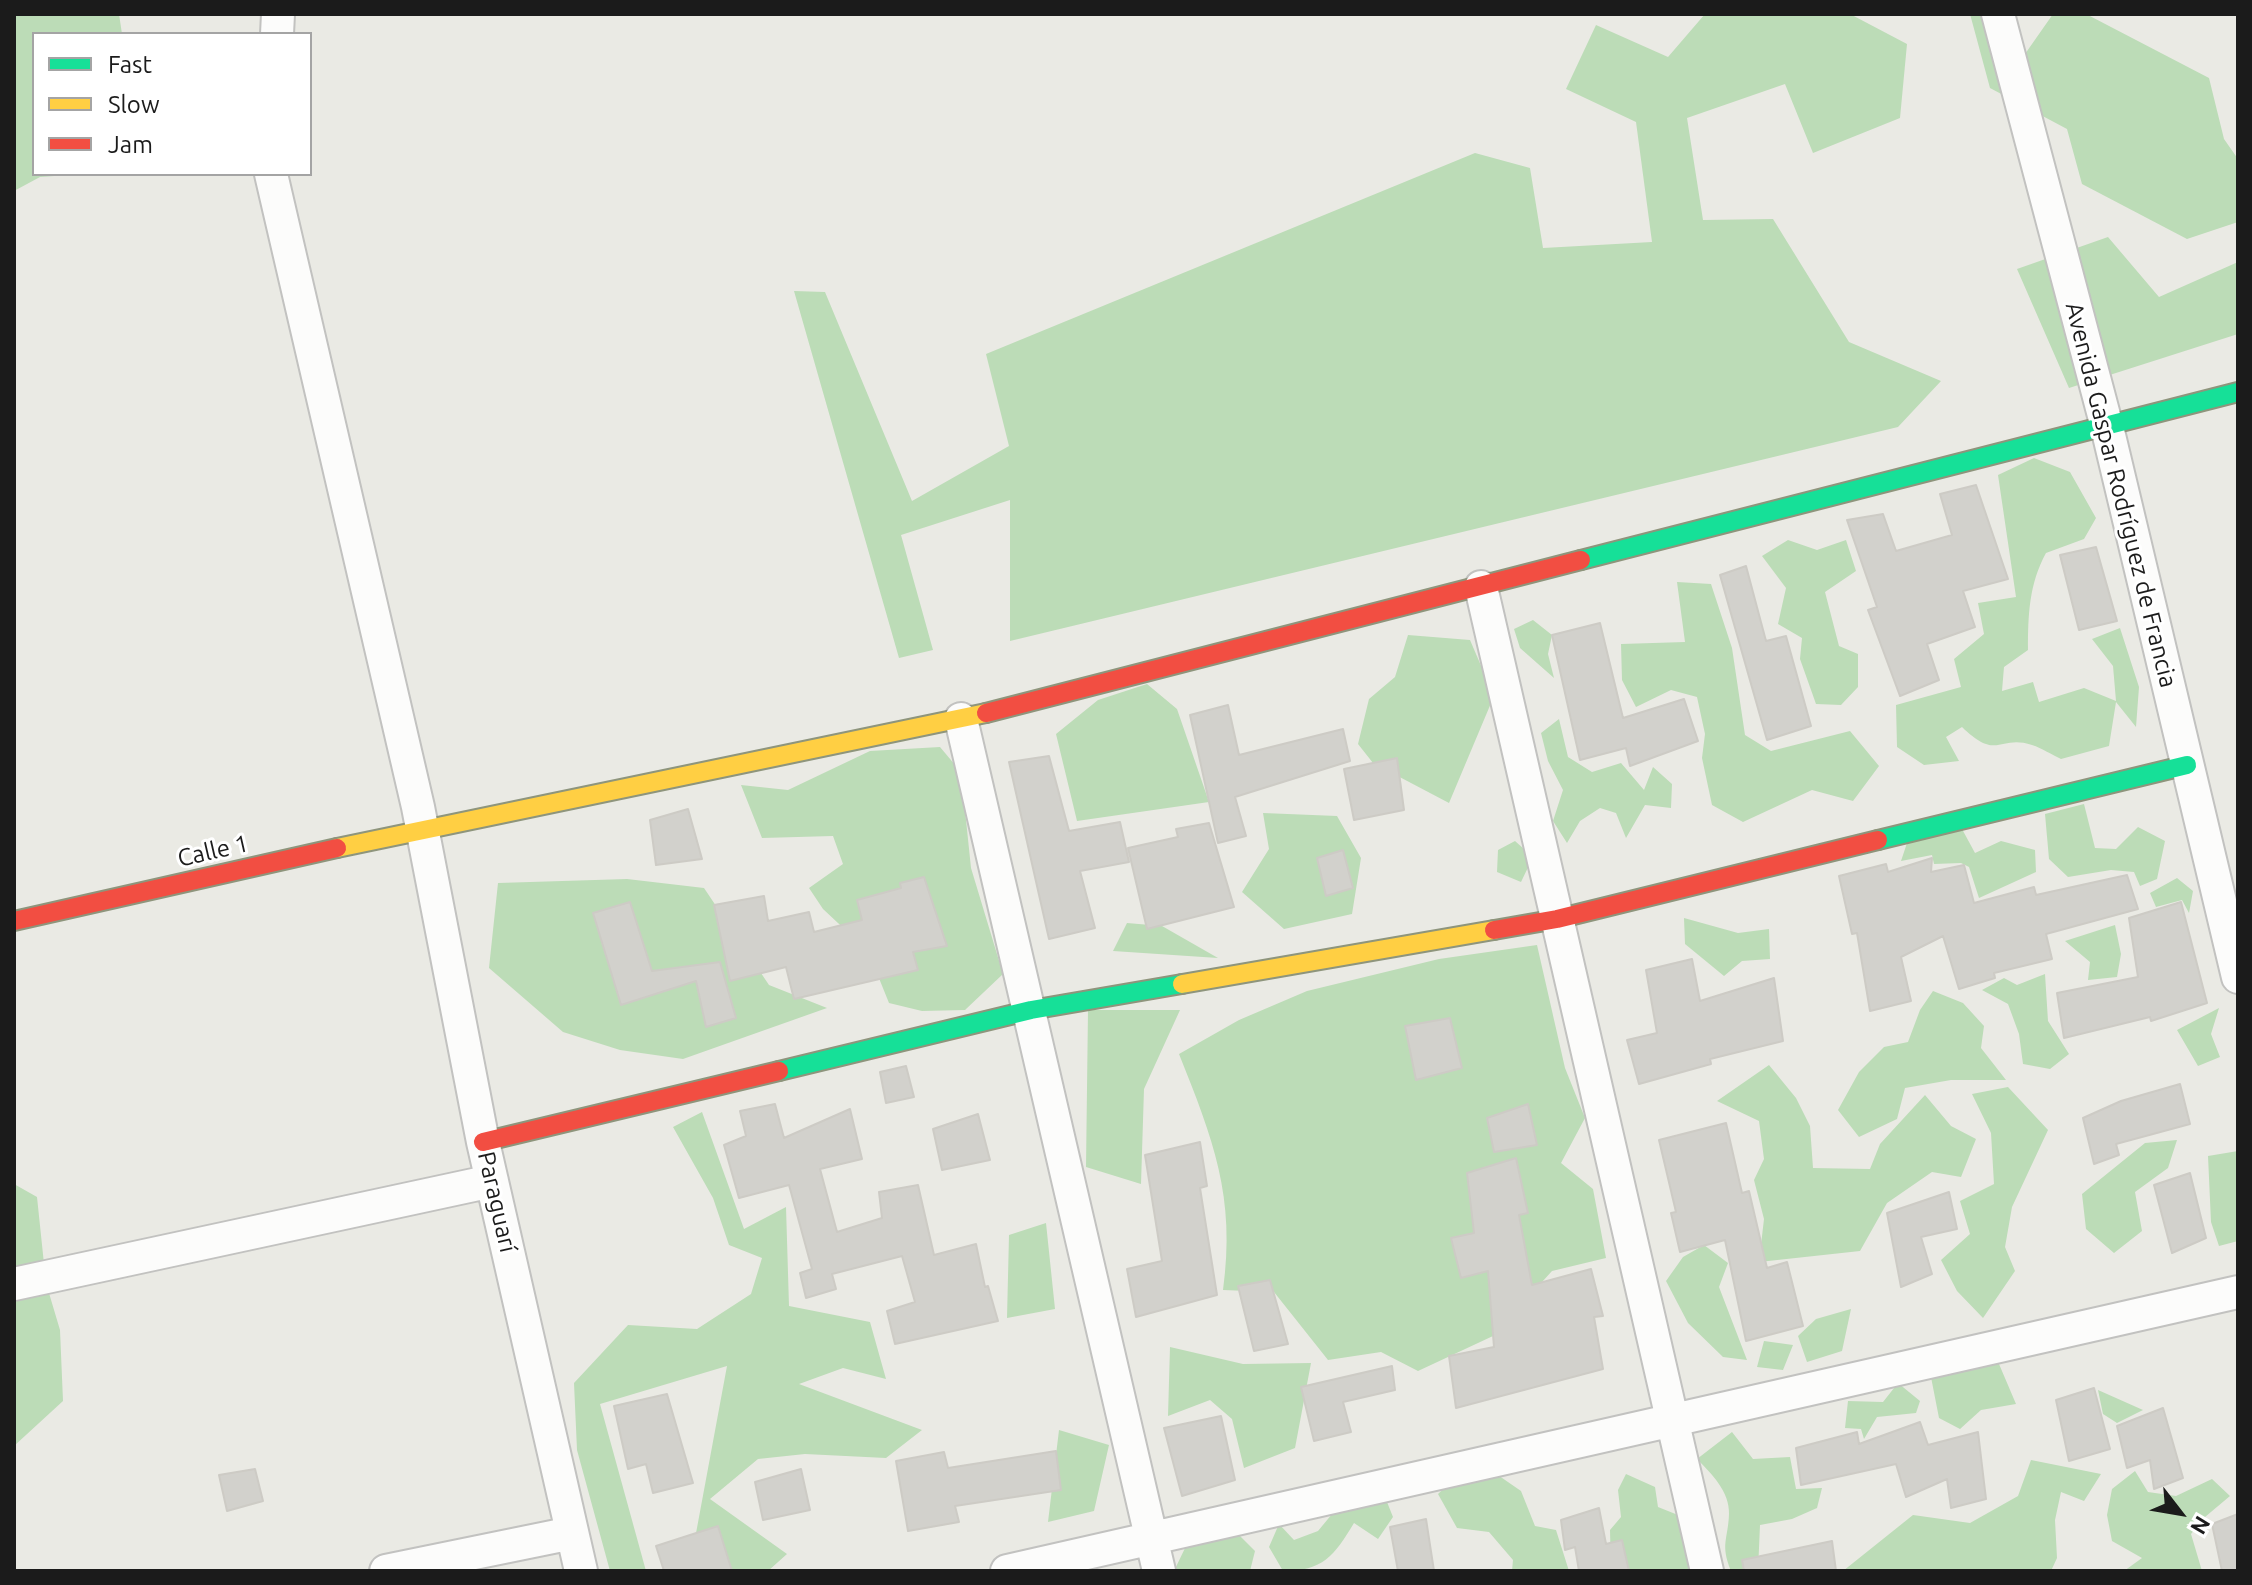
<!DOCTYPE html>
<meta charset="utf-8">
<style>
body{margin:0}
#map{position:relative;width:2252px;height:1585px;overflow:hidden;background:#eaeae4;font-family:Ubuntu,sans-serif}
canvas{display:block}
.frame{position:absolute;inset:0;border:16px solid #1b1b1b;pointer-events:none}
.legend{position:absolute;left:32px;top:32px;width:280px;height:144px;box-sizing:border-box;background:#fff;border:2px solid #a4a4a4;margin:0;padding:10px 14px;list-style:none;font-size:24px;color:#1b1b1b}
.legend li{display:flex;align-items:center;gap:16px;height:40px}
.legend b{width:40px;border:2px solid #a4a4a4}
.north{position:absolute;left:2140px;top:1473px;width:80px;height:80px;-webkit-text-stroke:6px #fff;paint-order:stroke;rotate:121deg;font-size:22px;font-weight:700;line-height:32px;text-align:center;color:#1b1b1b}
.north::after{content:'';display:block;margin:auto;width:28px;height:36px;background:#1b1b1b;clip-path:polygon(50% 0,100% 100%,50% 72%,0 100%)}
</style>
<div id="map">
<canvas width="2252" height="1585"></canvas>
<div class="frame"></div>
<ul class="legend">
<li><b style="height:10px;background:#16e098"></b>Fast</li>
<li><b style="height:10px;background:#ffcf43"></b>Slow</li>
<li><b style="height:10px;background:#f24e42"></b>Jam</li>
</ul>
<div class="north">N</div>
</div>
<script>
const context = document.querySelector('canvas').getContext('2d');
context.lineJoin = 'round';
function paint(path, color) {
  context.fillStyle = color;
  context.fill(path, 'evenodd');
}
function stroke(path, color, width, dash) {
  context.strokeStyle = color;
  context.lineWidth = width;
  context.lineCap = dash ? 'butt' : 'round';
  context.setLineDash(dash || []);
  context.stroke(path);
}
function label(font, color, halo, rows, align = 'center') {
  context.font = font + ' Ubuntu,sans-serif';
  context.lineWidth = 6;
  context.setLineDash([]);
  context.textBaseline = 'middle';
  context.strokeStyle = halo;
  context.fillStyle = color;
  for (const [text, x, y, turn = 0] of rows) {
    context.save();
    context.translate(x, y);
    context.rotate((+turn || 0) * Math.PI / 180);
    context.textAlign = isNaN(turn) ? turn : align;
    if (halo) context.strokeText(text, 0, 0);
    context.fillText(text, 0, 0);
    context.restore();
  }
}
paint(new Path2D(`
 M14,14H119L122,34H34V174H83L40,177L14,191Z
 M1705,14H1850L1907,44L1900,118L1813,153L1785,84L1687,118L1703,220L1773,219L1849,342L1941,381L1898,427L1010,641V500L901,535L933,650L899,658L794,291L825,292L912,501L1009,446L986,354L1475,153L1530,168L1543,248L1652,242L1636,122L1566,89L1596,25L1668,57Z
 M1970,14H1994L2025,54L2053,14H2086L2209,78L2224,139L2238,159V222L2187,239L2082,184L2067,129L1990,88Z
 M2108,237L2159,297L2238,262V334L2069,388L2017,269Z
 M2034,458L2070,472L2096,518L2084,539L2046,553C2029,584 2028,615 2028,650L2004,667L2002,691L2033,682L2039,702L2084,688L2116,701L2113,666L2092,639L2120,628L2139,687L2136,727L2116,702L2109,746L2061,759C2052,755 2042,748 2032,745C1999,734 1998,762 1962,727L1946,737L1959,761L1924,765L1897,747L1896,705L1961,687L1954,659L1984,634L1978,603L2016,597L1998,475Z
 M1788,540L1817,550L1846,540L1856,571L1825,592L1839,646L1858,654V687L1841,705L1816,704L1800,659L1802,638L1778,624L1786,588L1762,556Z
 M1677,582L1711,584L1732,648L1745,735L1771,751L1850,731L1879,766L1853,801L1812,790L1743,822L1712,805L1702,758L1705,734L1697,697L1671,690L1636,707L1622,680L1621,644L1685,642Z
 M1533,620L1552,635L1548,654L1554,678L1520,648L1514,629Z
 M1408,635L1470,640L1494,696L1449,803L1373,763L1358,744L1369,699L1395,677Z
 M1147,684L1177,709L1209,802L1077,821L1056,734L1098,700Z
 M1559,719L1568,757L1592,772L1621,763L1644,790L1653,767L1672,784L1671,808L1645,805L1626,838L1616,813L1600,808L1580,821L1567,843L1553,821L1563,790L1548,761L1541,733Z
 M940,747L961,772L971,868L1003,974L965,1010L922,1011L889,1003L868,951L823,909L809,888L843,864L833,836L762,838L741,785L788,790L870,751Z
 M2084,804L2095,848L2116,849L2138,827L2165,841L2157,879L2140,886L2134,872L2111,870L2068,877L2049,859L2045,814Z
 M1263,813L1337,816L1361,858L1352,914L1284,929L1242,892L1269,849Z
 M1962,829L1975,853L2001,841L2035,850L2036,872L1979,898L1969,867L1961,863L1934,864L1932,855L1901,861L1908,840Z
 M1515,841L1533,857L1521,882L1497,872L1498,850Z
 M2177,878L2193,891L2189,913L2182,900L2156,907L2150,893Z
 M627,879L704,888L769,985L827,1008L683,1059L620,1050L563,1032L489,968L498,883Z
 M1684,918L1738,933L1769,929L1770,959L1742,961L1724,976L1685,944Z
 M1127,923L1162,926L1218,958L1113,951Z
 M2115,925L2121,954L2117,977L2088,980L2090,962L2065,941Z
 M1537,945L1565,1068L1585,1118L1561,1163L1593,1189L1606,1258L1552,1271L1493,1336L1418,1371L1381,1352L1328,1360L1274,1292L1223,1290C1236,1197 1213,1139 1179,1054L1239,1020L1307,991L1439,959Z
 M2045,974L2048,1021L2069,1054L2050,1069L2023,1064L2019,1034L2008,1004L1982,990L2004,978L2017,985Z
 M1933,991L1963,1003L1984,1026L1981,1048L2006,1080H1951L1905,1088L1897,1119L1859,1137L1838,1110L1859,1072L1884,1047L1908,1042L1920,1010Z
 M2219,1008L2211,1034L2220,1057L2198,1066L2177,1030Z
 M1088,1010H1180L1144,1089L1141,1184L1086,1167Z
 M1769,1065L1796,1098L1810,1126L1813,1168L1870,1169L1880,1144L1925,1095L1951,1126L1976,1139L1961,1177L1932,1172L1887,1203L1860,1251L1759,1262L1764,1219L1754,1180L1764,1159L1759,1121L1717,1101Z
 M2008,1087L2048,1130L2012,1207L2005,1247L2015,1271L1983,1318L1957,1291L1941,1260L1970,1234L1960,1201L1994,1184L1991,1133L1972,1094Z
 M702,1112L744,1229L786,1207L789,1306L870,1322L886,1379L843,1368L799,1384L922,1430L886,1458L805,1454L758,1459L710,1499L787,1554L768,1571H689L727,1366L600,1404L646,1571H610L577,1450L574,1383L628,1325L697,1329L751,1294L762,1258L729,1245L713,1198L673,1127Z
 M2177,1140L2168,1168L2135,1192L2142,1231L2114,1253L2086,1229L2082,1194L2145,1143Z
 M2238,1151V1241L2219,1246L2211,1222L2208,1156Z
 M14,1184L37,1197L46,1283L60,1330L63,1401L14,1446Z
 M1046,1223L1055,1309L1007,1318L1009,1235Z
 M1704,1245L1728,1263L1719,1287L1747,1360L1723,1357L1688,1323L1666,1281L1683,1257Z
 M1851,1309L1842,1351L1807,1362L1798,1336L1816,1319Z
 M1764,1341L1793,1345L1783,1370L1757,1367Z
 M1170,1347L1243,1364L1311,1363L1295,1448L1244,1468L1232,1419L1210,1400L1168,1416Z
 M1999,1364L2016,1404L1981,1410L1960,1429L1939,1418L1930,1372Z
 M1898,1383L1920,1401L1916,1413L1877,1417L1864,1439L1861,1429L1845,1428L1848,1401L1883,1402Z
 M2098,1390L2143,1410L2117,1423L2103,1414Z
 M1059,1430L1109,1445L1094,1511L1048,1522Z
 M1732,1432L1753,1459L1790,1457L1796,1489L1822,1488L1817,1508L1792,1519L1760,1525L1758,1571H1731C1720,1544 1728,1540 1729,1514C1730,1492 1711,1473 1697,1459Z
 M2031,1460L2101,1474L2084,1501L2061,1492L2055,1520L2057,1558L2051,1571H1843L1913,1515L1970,1523L2018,1496Z
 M1492,1471L1521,1491L1535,1526L1556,1530L1569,1571H1512L1513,1560L1489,1532L1457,1528L1438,1494L1455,1478Z
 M2135,1471L2148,1492L2176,1496L2212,1479L2230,1496L2205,1517L2191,1534L2202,1571H2124L2142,1558L2112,1541L2107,1515L2112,1489Z
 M1626,1474L1655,1487L1658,1507L1683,1517L1704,1571H1611L1610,1530L1621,1517L1618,1490Z
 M1387,1502L1393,1517L1378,1539L1354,1523C1334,1556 1323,1571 1283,1571L1269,1547L1279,1524L1294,1540L1318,1531L1337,1508Z
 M1237,1533L1255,1551L1250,1571H1174L1187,1544Z`), '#bcdcb7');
const building = new Path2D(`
 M1976,485L2008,579L1963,591L1975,627L1927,644L1939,680L1900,696L1868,610L1877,607L1847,520L1883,514L1896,551L1952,535L1940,494Z
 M2096,547L2117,621L2079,630L2060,555Z
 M1746,566L1766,641L1786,636L1811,726L1767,740L1720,575Z
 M1600,623L1623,718L1684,699L1698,741L1630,766L1626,748L1580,760L1552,635Z
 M1228,705L1239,755L1343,729L1350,761L1235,797L1246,836L1218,843L1190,715Z
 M1049,756L1069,831L1120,822L1129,862L1080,871L1095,928L1049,939L1009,762Z
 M1397,758L1404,810L1354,820L1344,769Z
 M688,809L702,859L656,865L650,820Z
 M1209,823L1234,907L1147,929L1128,848L1178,837L1176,829Z
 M1343,850L1353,888L1326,896L1317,858Z
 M1932,858L1931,872L1964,865L1974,903L2034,887L2036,895L2127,875L2138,909L2046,934L2052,959L1994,973L1995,978L1959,989L1943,936L1901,957L1911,1001L1870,1011L1857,933L1852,934L1839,876L1886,864L1888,872Z
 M924,877L947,946L913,952L918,970L794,999L786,967L730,981L714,905L764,896L768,921L809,912L814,932L862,920L857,900L901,888L900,883Z
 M630,902L652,971L720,962L736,1018L706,1027L696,981L621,1005L593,913Z
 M2181,902L2207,1003L2151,1021L2150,1017L2064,1038L2057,993L2138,977L2129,918Z
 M1692,959L1700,1001L1774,978L1783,1041L1710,1059L1711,1064L1639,1084L1627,1040L1657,1033L1646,970Z
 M1450,1018L1462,1068L1416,1080L1405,1026Z
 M906,1066L914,1097L886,1103L880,1072Z
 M2180,1084L2190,1124L2116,1144L2119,1155L2094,1164L2083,1118L2121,1101Z
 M775,1104L784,1138L850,1109L862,1159L820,1169L837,1232L882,1218L879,1192L918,1185L934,1255L976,1244L985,1287L988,1286L998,1321L895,1344L887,1311L915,1302L902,1256L832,1274L836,1289L806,1298L800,1273L812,1269L789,1185L739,1198L724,1145L746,1136L740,1111Z
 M1528,1104L1537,1145L1494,1152L1487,1118Z
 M978,1114L990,1160L942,1170L933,1129Z
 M1726,1123L1742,1193L1749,1191L1767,1268L1787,1262L1803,1326L1746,1341L1725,1240L1680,1252L1671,1213L1676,1212L1659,1140Z
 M1200,1142L1207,1186L1200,1188L1217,1295L1136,1317L1127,1269L1162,1261L1145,1155Z
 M1516,1158L1528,1213L1519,1215L1532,1285L1591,1269L1603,1316L1594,1317L1603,1369L1456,1408L1449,1356L1494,1347L1488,1271L1461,1278L1451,1238L1474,1233L1467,1173Z
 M2190,1173L2206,1238L2172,1253L2154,1185Z
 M1949,1192L1957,1229L1921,1237L1932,1274L1901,1287L1887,1213Z
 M1270,1280L1288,1344L1254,1351L1238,1286Z
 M1392,1366L1395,1390L1343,1402L1351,1432L1314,1441L1301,1387Z
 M2094,1388L2110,1449L2069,1461L2056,1400Z
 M667,1394L693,1483L653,1493L646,1464L628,1469L614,1406Z
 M2163,1408L2183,1478L2154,1489L2150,1460L2127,1468L2117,1426Z
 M1221,1416L1235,1480L1182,1496L1164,1428Z
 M1920,1422L1928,1445L1978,1432L1986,1499L1951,1508L1947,1479L1906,1497L1896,1464L1801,1485L1796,1448L1857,1432L1859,1444Z
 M1056,1451L1061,1490L955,1506L959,1522L908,1531L896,1461L944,1452L948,1468Z
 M255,1469L263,1501L227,1511L219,1475Z
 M801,1469L810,1510L763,1520L755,1482Z
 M1599,1508L1606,1544L1622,1540L1629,1571H1579L1575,1547L1565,1550L1561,1520Z
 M2238,1514V1571H2222L2212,1524Z
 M1426,1519L1434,1571H1398L1390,1527Z
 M718,1526L732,1571H664L656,1546Z
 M1832,1541L1836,1571H1744L1742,1560Z`);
paint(building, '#d2d1cc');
stroke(building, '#cdcbc5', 2);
const street = new Path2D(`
 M1998,14L2107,427L2238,977
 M277,34L278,14
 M271,174L418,807L483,1142L581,1571
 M1481,587L1707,1571
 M961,719L1159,1571
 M14,1284L492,1181
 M386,1571L572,1533
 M1007,1571L2238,1292`);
const fast = new Path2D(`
 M1581,560L2238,392
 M1878,840L2187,765
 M779,1071L1031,1010L1182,984`);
const slow = new Path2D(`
 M337,848L986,713
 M1182,984L1494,930`);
const jam = new Path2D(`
 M986,713L1581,560
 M14,921L337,848
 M1494,930L1557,919L1878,840
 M483,1142L779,1071`);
stroke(street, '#c2c2c0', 36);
stroke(fast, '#8e957c', 22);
stroke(slow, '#8e957c', 22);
stroke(jam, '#8e957c', 22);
stroke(street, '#fcfcfb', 32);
stroke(fast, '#16e098', 18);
stroke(slow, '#ffcf43', 18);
stroke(jam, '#f24e42', 18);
label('24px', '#1b1b1b', '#fff', [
 ["Avenida Gaspar Rodríguez de Francia",2121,495,76],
 ["Calle 1",213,851,-13],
 ["Paraguarí",497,1202,77]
]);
</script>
